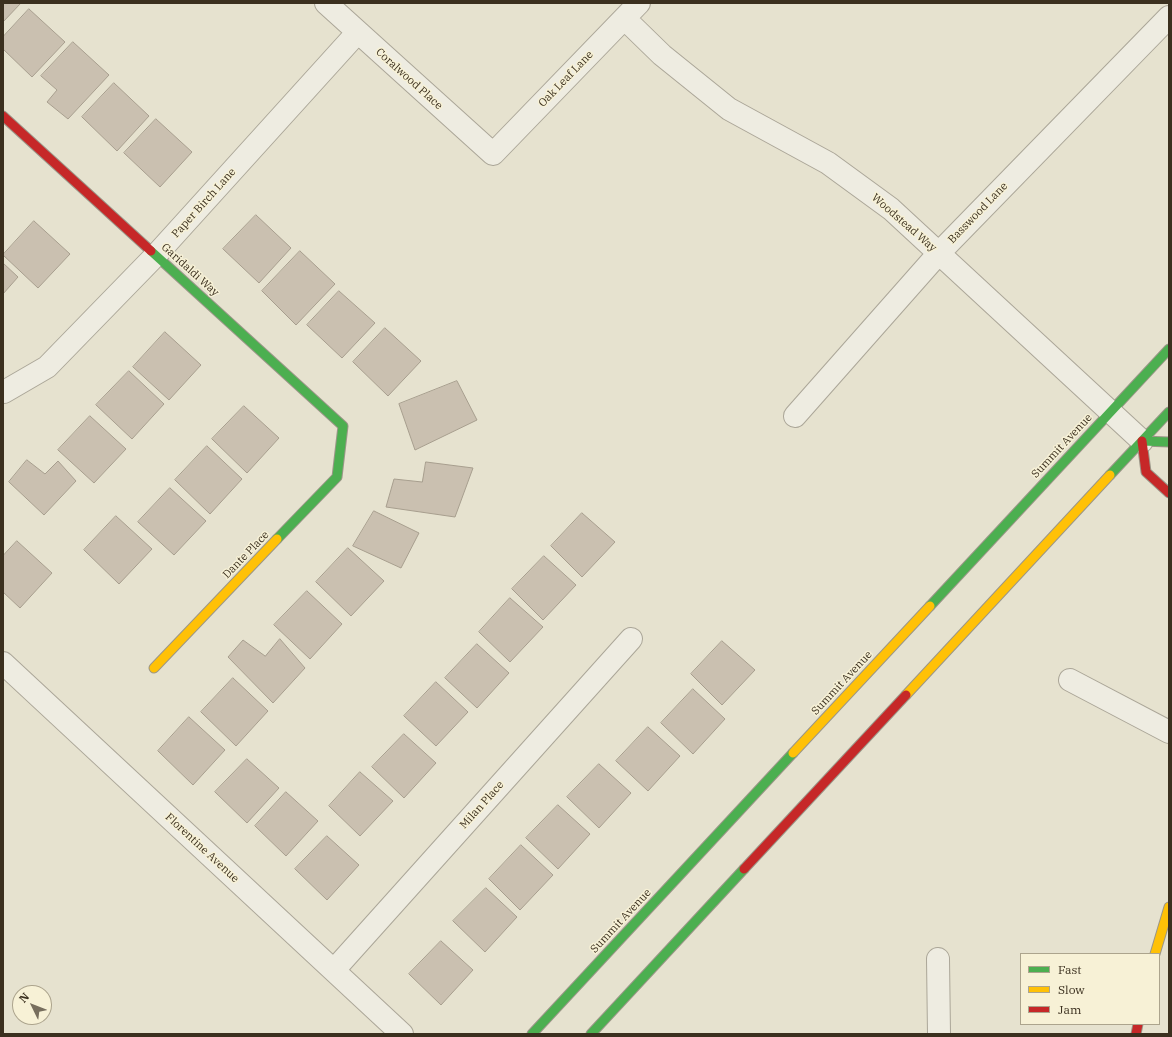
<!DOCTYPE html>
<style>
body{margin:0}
#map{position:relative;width:1172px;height:1037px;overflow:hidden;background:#e6e2cf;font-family:"IBM Plex Serif",serif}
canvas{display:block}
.frame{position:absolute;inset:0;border:4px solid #3b301f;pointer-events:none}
.legend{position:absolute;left:1020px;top:953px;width:140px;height:72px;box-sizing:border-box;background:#f7f1d6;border:1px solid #aca48d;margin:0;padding:5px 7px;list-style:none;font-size:12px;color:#3b301f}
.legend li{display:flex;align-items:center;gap:8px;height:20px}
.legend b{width:20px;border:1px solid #aca48d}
.north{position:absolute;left:12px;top:985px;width:40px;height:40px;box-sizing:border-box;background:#f7f1d6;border:1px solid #aca48d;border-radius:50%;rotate:313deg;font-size:11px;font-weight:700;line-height:16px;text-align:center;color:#3b301f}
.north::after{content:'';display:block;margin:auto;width:14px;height:18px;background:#776e5d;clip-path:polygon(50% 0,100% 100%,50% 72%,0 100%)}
</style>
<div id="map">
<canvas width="1172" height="1037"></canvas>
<div class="frame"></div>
<ul class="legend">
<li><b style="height:5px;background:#4caf50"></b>Fast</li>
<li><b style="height:5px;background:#ffc107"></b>Slow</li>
<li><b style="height:5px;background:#c62828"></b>Jam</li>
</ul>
<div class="north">N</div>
</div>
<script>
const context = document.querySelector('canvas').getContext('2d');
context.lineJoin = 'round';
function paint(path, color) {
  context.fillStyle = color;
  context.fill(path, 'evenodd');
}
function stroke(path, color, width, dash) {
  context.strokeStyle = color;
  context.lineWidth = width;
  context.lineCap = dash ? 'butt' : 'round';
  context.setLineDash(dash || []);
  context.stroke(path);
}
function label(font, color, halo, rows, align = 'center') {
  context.font = font + ' "IBM Plex Serif",serif';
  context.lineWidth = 3;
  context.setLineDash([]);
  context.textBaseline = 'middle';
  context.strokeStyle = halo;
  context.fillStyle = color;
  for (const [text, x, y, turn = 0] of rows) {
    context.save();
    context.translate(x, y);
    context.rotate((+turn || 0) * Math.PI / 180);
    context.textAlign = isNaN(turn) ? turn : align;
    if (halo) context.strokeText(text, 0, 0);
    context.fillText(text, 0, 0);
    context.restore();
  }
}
const building = new Path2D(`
 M3,3H21L3,22Z
 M29,9L65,42L32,77L3,49V37Z
 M73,42L109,75L68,119L47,102L57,90L41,76Z
 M114,83L149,116L117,151L82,117Z
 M156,119L192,152L160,187L124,153Z
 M256,215L291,248L259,283L223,249Z
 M34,221L70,254L38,288L3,255Z
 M300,251L335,284L296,325L262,291Z
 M3,263L18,277L3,294Z
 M339,291L375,323L342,358L307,325Z
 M385,328L421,361L388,396L353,362Z
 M165,332L201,365L169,400L133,367Z
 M129,371L164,404L132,439L96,405Z
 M457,381L477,420L415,450L399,404Z
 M244,406L279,438L247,473L212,439Z
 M90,416L126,449L94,483L58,450Z
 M207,446L242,479L210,514L175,480Z
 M27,460L45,474L58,461L76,481L44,515L9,482Z
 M426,462L473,468L455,517L386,507L394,479L422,482Z
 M170,488L206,521L174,555L138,522Z
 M374,511L419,533L401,568L353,546Z
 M582,513L615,542L582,577L551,546Z
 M116,516L152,549L119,584L84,550Z
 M17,541L52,573L20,608L3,592V556Z
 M348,548L384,581L351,616L316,582Z
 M544,556L576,585L543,620L512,589Z
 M307,591L342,624L310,659L274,625Z
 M510,598L543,627L510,662L479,632Z
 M280,639L305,668L273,703L228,657L243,640L265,656Z
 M722,641L755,670L722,705L691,674Z
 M477,644L509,673L477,708L445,678Z
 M233,678L268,711L236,746L201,712Z
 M436,682L468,712L436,746L404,716Z
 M693,689L725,719L693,754L661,723Z
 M189,717L225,750L193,785L158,751Z
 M648,727L680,756L648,791L616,761Z
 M404,734L436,763L404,798L372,767Z
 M247,759L279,788L247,823L215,792Z
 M599,764L631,793L599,828L567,797Z
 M360,772L393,801L360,836L329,806Z
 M286,792L318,821L286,856L255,826Z
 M558,805L590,834L558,869L526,838Z
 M327,836L359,865L327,900L295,869Z
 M521,845L553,875L520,910L489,879Z
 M486,888L517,917L485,952L453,921Z
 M441,941L473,970L441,1005L409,974Z`);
paint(building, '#cac0b0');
stroke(building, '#a79e8e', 1);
const street = new Path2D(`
 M326,3L493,154L639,3
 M625,19L662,55L729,109L828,163L891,209L1142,441
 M4,392L47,367L156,255L357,33
 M795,416L939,253L1169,17
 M3,663L402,1034
 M1070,680L1169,732
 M938,959L939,1034
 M334,970L631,639`);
const fast = new Path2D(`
 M151,251L343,426L337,477L277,539
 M1142,441L1169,442
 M1110,475L1169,412
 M930,606L1169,349
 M532,1034L793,753
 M591,1034L744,869`);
const slow = new Path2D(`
 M154,668L277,539
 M906,695L1110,475
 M793,753L930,606
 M1155,954L1169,907`);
const jam = new Path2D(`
 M3,116L151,251
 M1142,441L1146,472L1169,493
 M744,869L906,695
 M1136,1034L1138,1024`);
stroke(street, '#aba698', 24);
stroke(fast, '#9b9688', 11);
stroke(slow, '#9b9688', 11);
stroke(jam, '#9b9688', 11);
stroke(street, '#eeece1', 22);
stroke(fast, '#4caf50', 9);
stroke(slow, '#ffc107', 9);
stroke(jam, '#c62828', 9);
label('11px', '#3b301f', '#f7f1d6', [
 ["Coralwood Place",409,79,42],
 ["Oak Leaf Lane",566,79,-46],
 ["Paper Birch Lane",204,203,-48],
 ["Basswood Lane",978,213,-46],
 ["Woodstead Way",904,223,41],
 ["Garidaldi Way",190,270,42],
 ["Summit Avenue",1062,446,-47],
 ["Dante Place",246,555,-46],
 ["Summit Avenue",842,683,-47],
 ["Milan Place",482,805,-48],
 ["Florentine Avenue",202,848,43],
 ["Summit Avenue",621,921,-47]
]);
</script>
